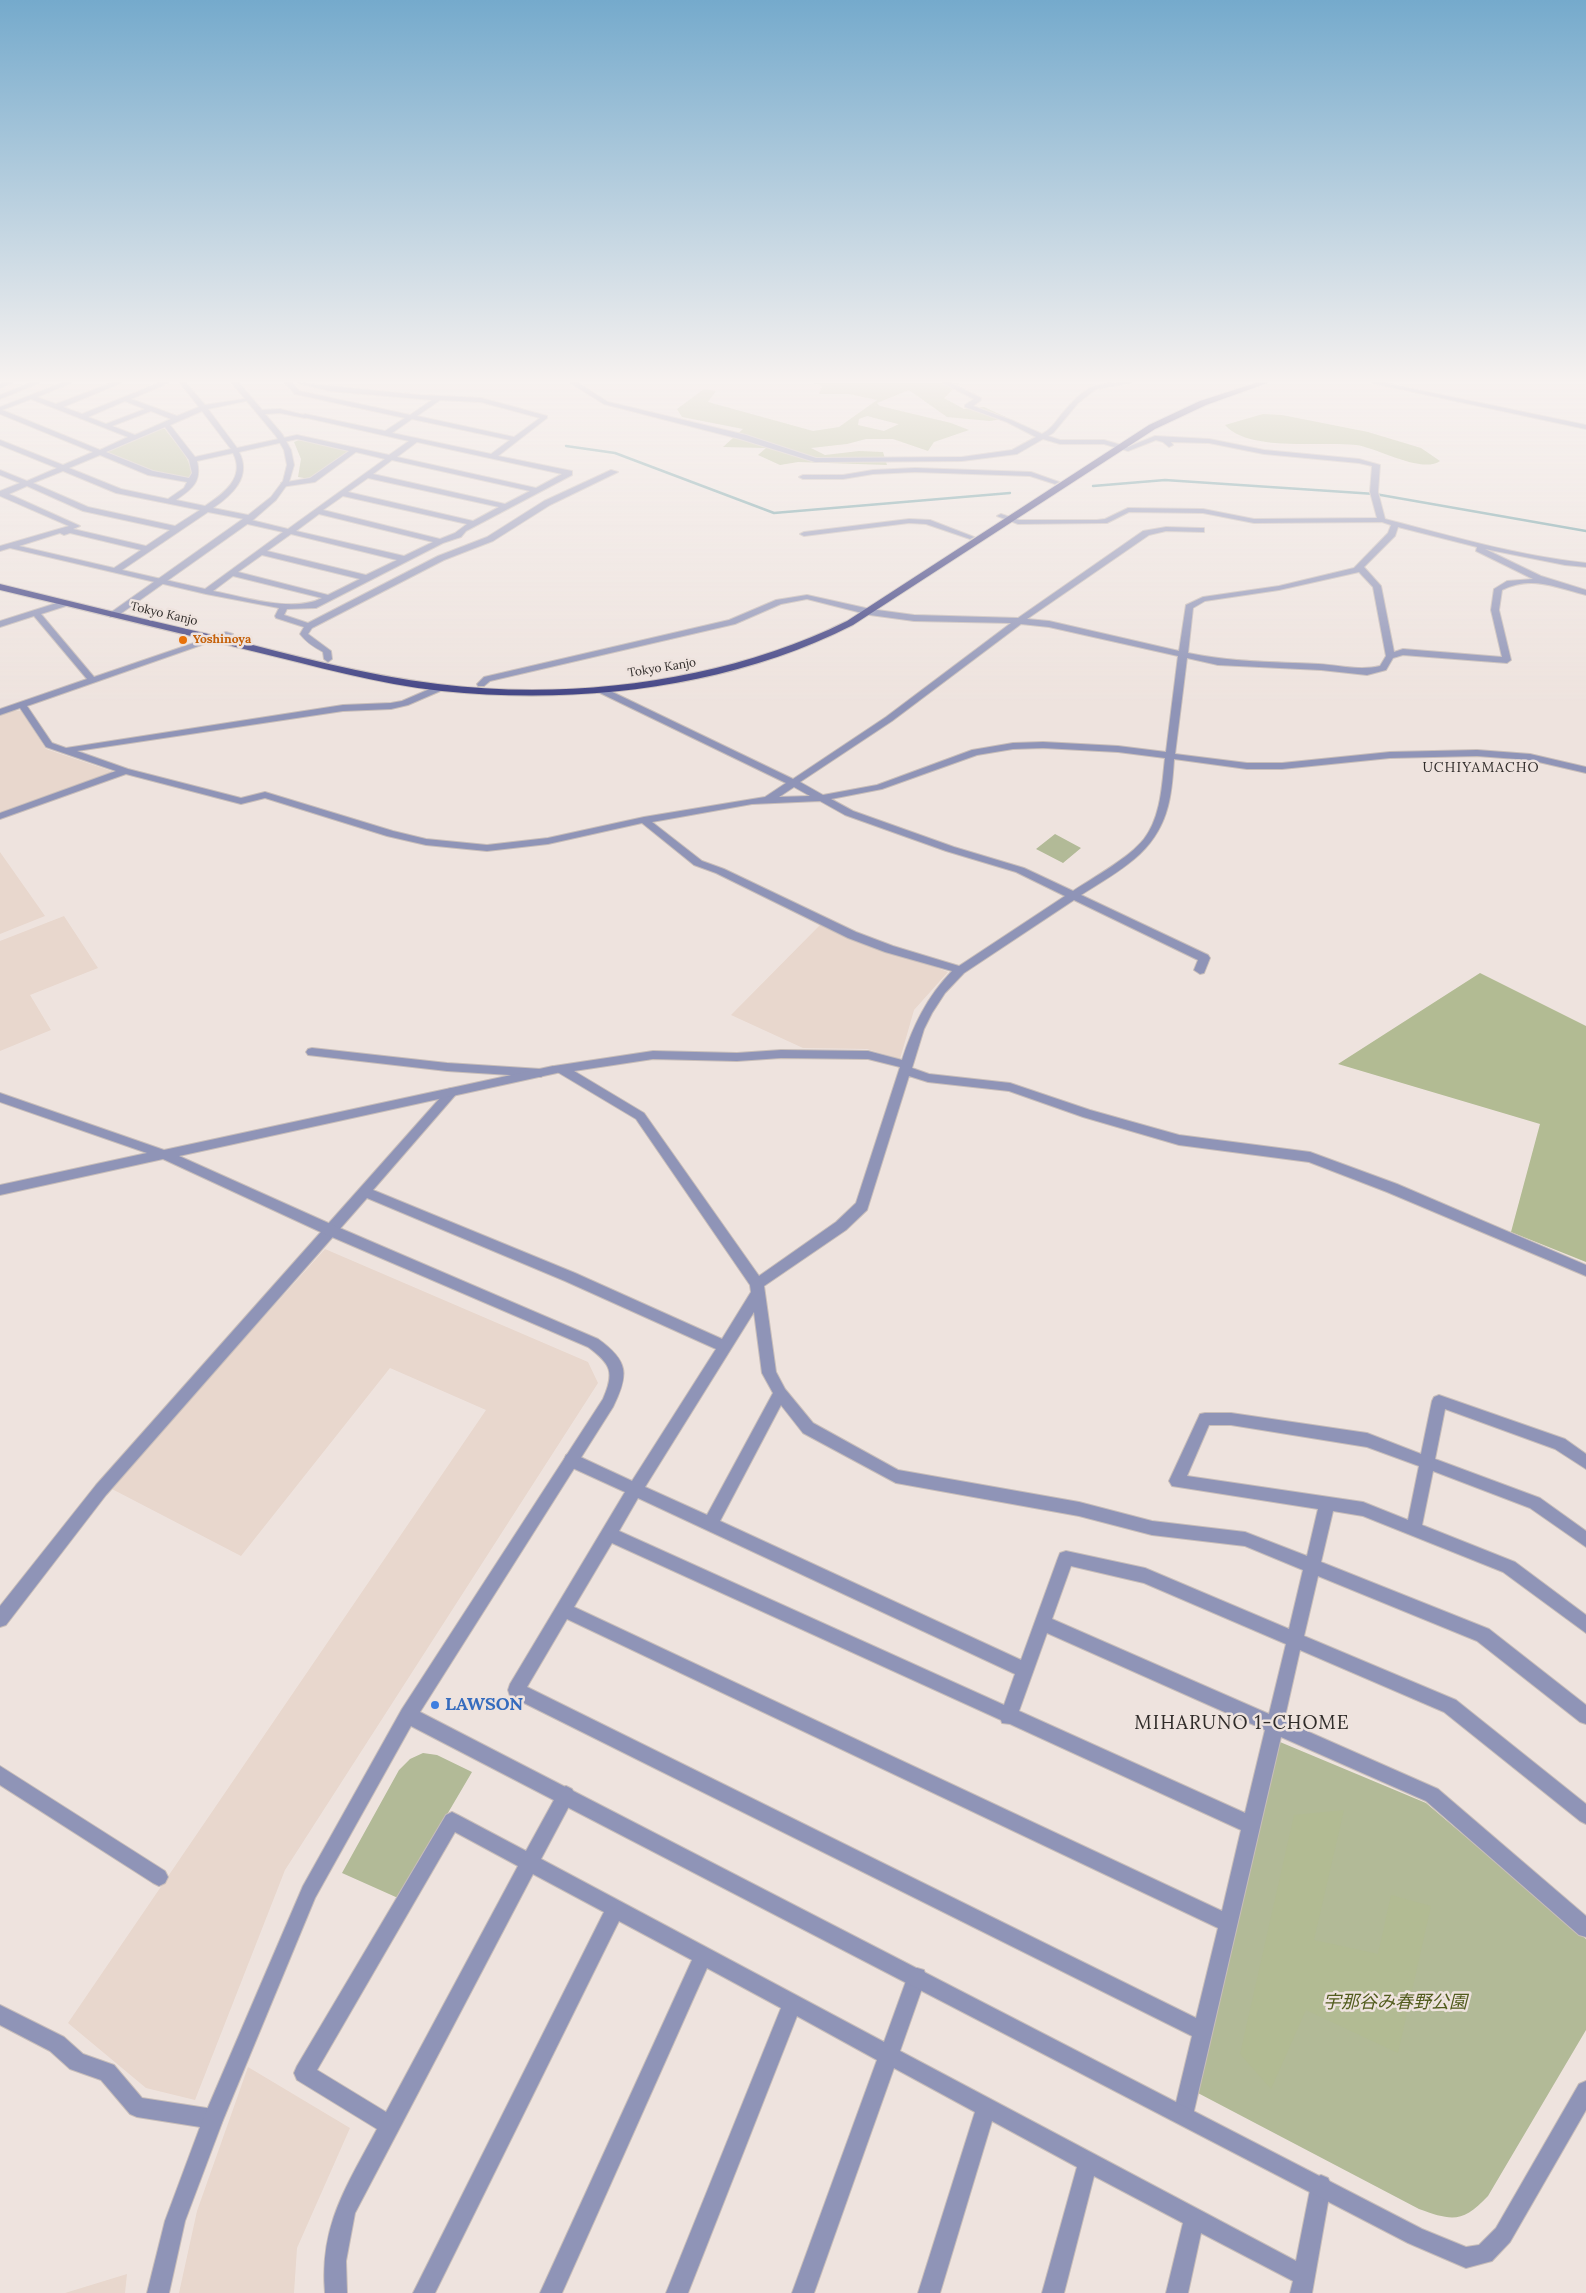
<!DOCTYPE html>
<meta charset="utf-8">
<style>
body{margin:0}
canvas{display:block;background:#eee3de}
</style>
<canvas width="1586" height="2293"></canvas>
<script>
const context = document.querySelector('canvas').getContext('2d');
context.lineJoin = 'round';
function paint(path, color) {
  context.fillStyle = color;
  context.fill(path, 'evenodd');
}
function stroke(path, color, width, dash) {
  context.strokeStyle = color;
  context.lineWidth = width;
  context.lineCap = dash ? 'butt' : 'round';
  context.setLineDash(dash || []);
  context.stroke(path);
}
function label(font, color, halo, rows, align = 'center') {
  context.font = font + ' Lora,"Noto Sans JP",serif';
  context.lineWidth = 5;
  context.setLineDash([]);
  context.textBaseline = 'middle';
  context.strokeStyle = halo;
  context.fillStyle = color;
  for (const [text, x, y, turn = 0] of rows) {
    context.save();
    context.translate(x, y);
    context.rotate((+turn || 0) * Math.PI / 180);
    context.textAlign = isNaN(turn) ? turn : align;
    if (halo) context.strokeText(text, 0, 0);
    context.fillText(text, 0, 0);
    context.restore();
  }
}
paint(new Path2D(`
 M11,710L21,711L46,749L114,772L0,814V714Z
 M0,852L45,916L0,934Z
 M64,916L98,968L30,995L51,1030L0,1051V941Z
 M821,924L948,972L914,1010L900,1059L867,1049L803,1048L731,1015Z
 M325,1249L588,1362L598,1383L285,1870L195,2100L146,2088L68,2023L486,1410L390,1368L241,1556L110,1488Z
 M248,2067L350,2128L297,2248L294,2293H179L197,2211Z
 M127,2274L125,2293H65Z`), '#e8d7cd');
paint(new Path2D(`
 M158,429H165C175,443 194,460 191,478L186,479L151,471L106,454L107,451Z
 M299,440L348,450V452L310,479L298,477L301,459L294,442Z
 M1055,834L1081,848L1063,863L1036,849Z
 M1280,1742L1426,1803L1586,1939V2030L1488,2196C1463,2223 1452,2221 1419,2209L1196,2092Z
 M423,1753L437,1755L472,1772L398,1898L342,1873L399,1770L410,1759Z`), '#b2ba97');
paint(new Path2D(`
 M813,383H959L944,398L964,409L984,407L1008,418L990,421L947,417L909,390L877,403L880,406L951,423L969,430L934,442L928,451L893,439H866L847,444L811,448L825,455L859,451L883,452L887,465L798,462L780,465L758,455L766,448L723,447L743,429L682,417L677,409L704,389L716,391L708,402L813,431L839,427L877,400L849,394H819L822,386ZM867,416L898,424H899L884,431L858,425L859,419Z
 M1263,414L1282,415L1368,432L1421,448L1440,461C1422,474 1378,448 1356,445C1322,441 1248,452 1225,425Z
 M1480,973L1586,1026V1262L1511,1232L1540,1124L1338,1064Z
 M1344,1810L1314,1940L1378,1954L1391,1895L1431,1906L1398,2053L1306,2010L1271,2089L1240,2054L1294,1815Z`), '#b2bb93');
stroke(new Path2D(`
 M566,446L615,453L774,513L1010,493
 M1093,486L1165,480L1375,494L1586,531`), '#689ca2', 2.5);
const minor = new Path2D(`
 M3,383H12L0,388V384Z
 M30,383H39L0,399V395Z
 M62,383H71L37,397L56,404L112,383H121L63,407L82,414L159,383H168L131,399L177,416L199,407L180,383H186L205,405L250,398V400L208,409L237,448L297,435L389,455L409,441L303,417V415L305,414L385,431L405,418L295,394L285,383H292L299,391L410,415L432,400L330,391L298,383L420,395L481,398L547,416V418L498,456L572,471V475L466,531L461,537L443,543L316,608L287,609L284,615L308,623L438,556L487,537L544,501L611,470L618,472L550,505L493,541L444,560L312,628L308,634L331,651L332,659L328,662L324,659L323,652C314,647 306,642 300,634L304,627L276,618L275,616L279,608L206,594L10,548L0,551V546L69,526L0,496V491L20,483L0,475V470L27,481L57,468L0,445V440L63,465L93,452L0,414V407ZM31,399L128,437L100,450L2,410ZM440,400L481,402L540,418L514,437L417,416ZM125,401L145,409L106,424L88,417ZM151,411L171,419L135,435L112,426ZM202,411L231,449L195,457L170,425ZM412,419L510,440L491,454L392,433ZM165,427L189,460L192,473L189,478L153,471L106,452ZM297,439L349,451L310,478L281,483V487L315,482L356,452L385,459L288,529L251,520L254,518L253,516L213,508C232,495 252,477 239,452ZM417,442L562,474L536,488L397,457ZM233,453C246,478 223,494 205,506L176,500C192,489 202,482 197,461ZM100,455L148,475L187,482L184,488L168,499L121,489L69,468ZM392,460L530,491L505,504L373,474ZM63,471L116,493L200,510L175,526L88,507L33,483ZM368,478L499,507L473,521L348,492ZM27,486L83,511L170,530L146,546L73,529L80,526L9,494ZM343,496L467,524L455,533L440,539L323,510ZM208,512L244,519L243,523L283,532L205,589L122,570ZM319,514L433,542L404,556L296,531ZM60,533L64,535L70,533L141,550L114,568L19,546ZM291,534L397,560L366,575L267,551ZM262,555L360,579L328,595L238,572ZM233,576L322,598C293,613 244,597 213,591Z
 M570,383H578L608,402L746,435L816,458L962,457L1012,450L1036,437L1007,422L965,407V405L974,399L943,383H951L981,398V400L973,406L1011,420L1042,434C1050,430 1055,423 1061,415C1087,385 1092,383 1131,383L1096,389L1078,403L1053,433L1048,436L1060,440H1104L1128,447L1155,436L1209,439L1264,450L1359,459L1380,465L1378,492L1385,519C1451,536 1518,556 1586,563V567L1565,565L1485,549L1541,576L1586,590V595C1556,588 1533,575 1502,590L1499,610L1511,660L1507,663L1403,655L1393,658L1386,670L1367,675L1321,670L1218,665L1187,658L1175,754L1247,763H1282L1390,752L1477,750L1530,754L1586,767V773L1530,760L1477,756L1390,758L1282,769H1247L1174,759C1173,774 1172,791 1168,806C1156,853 1120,870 1081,895L1208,955L1210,958L1204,973L1200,974L1194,970L1198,960L1074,900L964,973L945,993L932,1013L924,1029L912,1068L929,1074L1010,1083L1090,1110L1179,1135L1310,1152L1397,1184L1586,1265V1276L1387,1192L1309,1162L1179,1145L1083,1117L1009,1091L928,1082L909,1076L867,1210L846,1230L764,1286L776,1372L785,1389L813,1423L898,1470L1079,1502L1152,1521L1245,1532L1307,1556L1318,1509L1172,1486L1169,1481L1200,1414L1205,1413H1231L1367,1433L1421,1454L1432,1401L1434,1397L1439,1395L1565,1439L1586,1454V1469L1555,1449L1445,1409L1435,1459L1540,1498L1586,1531V1547L1530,1508L1433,1471L1422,1525L1515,1562L1586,1615V1633L1503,1572L1363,1516L1333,1511L1321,1562L1489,1629L1586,1705V1724L1580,1722L1477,1641L1318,1576L1304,1636L1456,1700L1586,1804V1824L1580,1821L1444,1712L1300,1650L1284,1721L1438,1789L1586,1916V1937L1579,1935L1426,1801L1281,1737L1193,2115L1190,2122L1183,2125L1176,2122L1173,2115L1192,2036L510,1696L508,1690L510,1684L625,1492L566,1465L564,1460L566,1455L571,1453L576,1455L632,1481L716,1349L565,1281L367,1198L106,1495L6,1625L0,1627V1606L96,1485L448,1089L452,1088L458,1092L373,1190L575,1273L722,1339L751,1292L750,1285L636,1119L559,1073L554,1072L552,1069L554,1066L653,1051L737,1053L781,1050L868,1051L902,1060C913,1026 927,997 952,971L885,952L848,938L716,873L694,865L642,823L548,844L487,851L426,845L387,836L265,798L241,804L126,774L0,819V813L116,771L46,747L20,708L0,715V709L87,679L34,616L0,627V621L63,601H69V605L41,614L94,677L226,632L233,634L27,706L52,743L66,748L343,705L391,703L402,701L439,685H445V689L408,705L391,709L343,711L77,751L128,769L241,798L265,792L393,831L426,839L487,845L548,838L644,817L765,797L786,783L598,692V688H604L793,779L886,717L1011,623L914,621L870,615L807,599L781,604L735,624L490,681L484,686H478L477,684L484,677L729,620L776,600L807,595L870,609L914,615L1018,618L1143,531L1166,527L1201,528H1204V532L1166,531L1149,535L1027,619L1049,621L1179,651L1186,605L1203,597L1279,586L1354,568L1388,533L1391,525L1382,522L1254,523L1203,513L1129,512L1107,523L1018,524L997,516L1001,514L1019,520H1097L1105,519L1128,508L1203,509L1254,519L1377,518L1370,492L1372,466L1359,463L1264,454L1209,443L1171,442L1173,445L1169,447L1163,442L1156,440L1128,451L1104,444H1060L1043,439L1017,454L962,461L815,462L740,439L604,404ZM1398,527L1477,547L1476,551L1533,579L1507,581L1494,589L1491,610L1502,657L1403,649L1394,652L1381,586L1364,567L1395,536ZM1359,572L1373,587L1386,656L1380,666C1359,671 1339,665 1318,664C1274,662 1231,662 1188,653L1193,608L1205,601L1279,590ZM1021,624L1049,627L1178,656L1166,752L1118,746L1043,742L1013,743L972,750L877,785L823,795L800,782L892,721ZM1043,748L1118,752L1165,758C1162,785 1161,817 1144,839C1129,858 1094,877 1073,891L1024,868L954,847L853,811L831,799L882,789L977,755L1013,749ZM794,787L810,796L779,797ZM820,801L845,815L946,851L1016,872L1065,896L959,966L893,946L856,932L724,869L702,861L652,822L752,804ZM781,1058L868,1059L900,1067L856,1203L836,1222L759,1276L644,1113L574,1071L653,1059L737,1061ZM754,1312L762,1373L773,1393L707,1515L645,1487ZM781,1405L803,1433L896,1483L1079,1516L1152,1535L1245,1546L1303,1570L1289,1629L1145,1568L1066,1551L1060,1553L1058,1558L1021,1660L720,1521ZM1209,1425H1231L1367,1447L1419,1466L1408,1520L1363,1502L1187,1476ZM638,1498L1015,1674L1004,1705L619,1531ZM612,1543L1001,1720L1002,1723L1010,1724L1241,1830L1222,1911L574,1607ZM1071,1566L1144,1583L1286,1644L1269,1714L1052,1619ZM567,1619L1218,1928L1196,2018L527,1687ZM1047,1633L1265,1730L1245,1813L1019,1711Z
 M915,468L1031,472L1059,482L1055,484L1030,476L915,472L873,474L843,479H803L799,477L803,475H843L873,470Z
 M909,519L930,520L974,537L970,539L926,524L909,523L804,536L800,534L804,532Z
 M312,1048L447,1063L541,1069L547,1073L541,1077L447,1071L308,1055L306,1052L308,1049Z
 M0,1766L165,1871L168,1877L165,1883L159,1886L153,1883L0,1785Z
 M566,1786L572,1789L575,1795L541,1859L884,2042L910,1970L917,1968L924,1970L926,1977L900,2051L1296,2261L1311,2185L1314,2178L1321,2175L1328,2178L1331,2185L1312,2293H1290L1293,2281L1201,2233L1188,2293H1166L1183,2223L1094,2176L1064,2293H1042L1077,2167L992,2121L940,2293H918L975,2112L894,2068L814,2293H792L877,2060L797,2016L688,2293H666L781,2008L707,1968L562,2293H540L692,1960L619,1921L435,2293H413L604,1912L533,1874L355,2213L346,2261L347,2293H325C319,2225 347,2186 377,2129L297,2080L294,2073L297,2066L446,1815L452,1812L458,1815L526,1851L560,1789ZM455,1832L518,1866L386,2112L317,2070Z
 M0,2005L64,2037L83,2054L114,2065L142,2098L213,2109L220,2112L223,2119L220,2126L213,2129L137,2117L130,2114L101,2080L70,2069L50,2051L0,2025Z`);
const tertiary = new Path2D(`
 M232,383H239L262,410L280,409L308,416L305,418L280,413L265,414L282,434L291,450L294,465L289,482L276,500L253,520L116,617H110V613L247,516L271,497L283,481L287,465L284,450L276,436Z
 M1372,383H1384L1586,425V429Z
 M553,1066L557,1067L559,1070L557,1073L179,1156L335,1226L598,1339C629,1361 629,1375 613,1407L420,1712L1422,2229L1466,2247L1479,2245L1496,2228L1579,2084L1586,2081V2110L1510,2242L1492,2261L1466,2268L1408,2243L411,1726L315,1898L223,2120L185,2221L169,2293H147L165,2221L203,2119L303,1886L402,1709L603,1399C615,1372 611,1364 588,1347L325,1234L163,1159L0,1195V1185L147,1153L0,1102V1093L164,1150Z`);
const trunk = new Path2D(`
 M1256,383H1267L1206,405L1155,429L853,625C729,688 579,705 442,691C377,684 315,666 252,651C168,630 84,610 0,590V584C73,602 147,620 221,637C293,655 364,675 438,684C572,701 726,681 847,621L1149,425L1200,401Z`);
stroke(minor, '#c8beba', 2);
stroke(tertiary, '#c8beba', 2);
stroke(trunk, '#c8beba', 2);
paint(minor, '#8f94b7');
paint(tertiary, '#8f94b7');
paint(trunk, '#404284');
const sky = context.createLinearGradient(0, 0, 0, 704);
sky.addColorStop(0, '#75aacc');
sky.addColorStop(0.54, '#f7f2f0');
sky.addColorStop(1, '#f7f2f000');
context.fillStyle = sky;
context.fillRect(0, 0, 1586, 704);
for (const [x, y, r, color] of [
 [183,640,5,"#e8710a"],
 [435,1705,5,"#3f7fe0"]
]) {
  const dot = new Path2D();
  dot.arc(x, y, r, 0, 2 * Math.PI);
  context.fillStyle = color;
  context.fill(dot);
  stroke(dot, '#eee3de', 2);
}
label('12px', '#2f2b29', '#eee3de', [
 ["Tokyo Kanjo",164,614,13],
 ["Tokyo Kanjo",662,668,-9]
]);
label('bold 12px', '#c56008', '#eee3de', [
 ["Yoshinoya",193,640]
], 'left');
context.letterSpacing = '1px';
label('14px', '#2f2b29', '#eee3de', [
 ["UCHIYAMACHO",1481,768]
]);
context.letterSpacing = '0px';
label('bold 18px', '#366cbe', '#eee3de', [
 ["LAWSON",445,1705]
], 'left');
label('italic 18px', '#525c1e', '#eee3de', [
 ["宇那谷み春野公園",1395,2003]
]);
context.letterSpacing = '1px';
label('19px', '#2f2b29', '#eee3de', [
 ["MIHARUNO 1-CHOME",1242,1724]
]);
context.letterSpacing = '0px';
</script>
